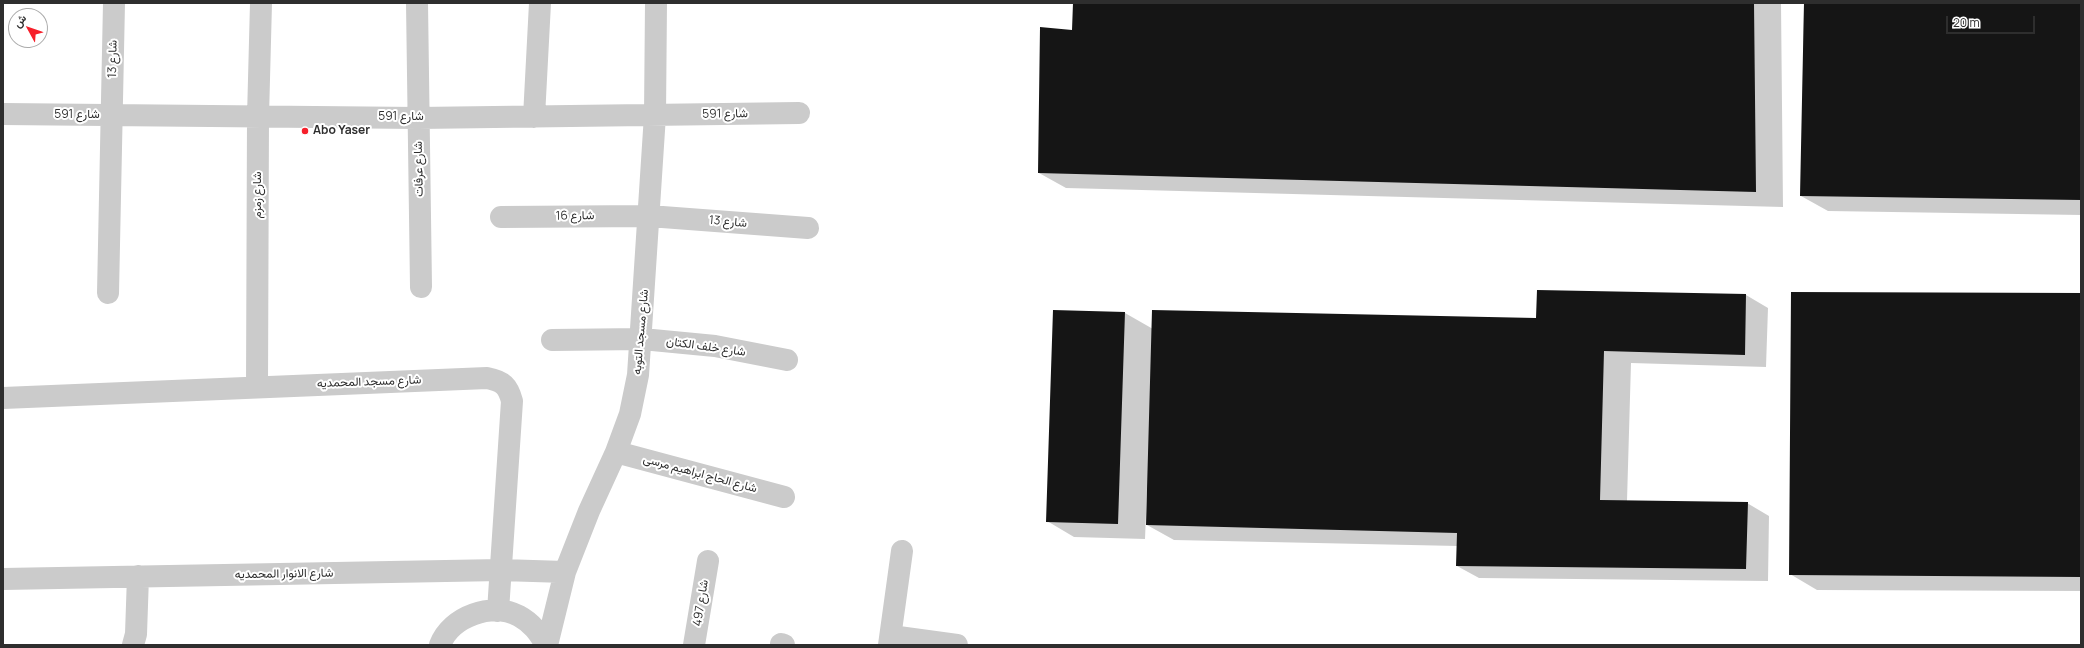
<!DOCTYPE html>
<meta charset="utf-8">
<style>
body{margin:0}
#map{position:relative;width:2084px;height:648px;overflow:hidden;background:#fff;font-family:Manrope,Vazirmatn,sans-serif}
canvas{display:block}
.frame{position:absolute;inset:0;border:4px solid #2e2e2e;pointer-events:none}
.north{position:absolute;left:8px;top:8px;width:40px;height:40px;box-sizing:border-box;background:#fff;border:1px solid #ababab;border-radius:50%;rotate:310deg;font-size:11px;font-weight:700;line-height:16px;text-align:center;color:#2e2e2e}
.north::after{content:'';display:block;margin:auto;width:14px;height:18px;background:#f61f2a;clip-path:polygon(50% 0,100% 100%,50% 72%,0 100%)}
.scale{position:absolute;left:1946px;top:16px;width:89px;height:18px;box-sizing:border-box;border:2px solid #2e2e2e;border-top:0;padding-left:5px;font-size:12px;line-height:14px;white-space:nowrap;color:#2e2e2e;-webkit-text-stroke:3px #fff;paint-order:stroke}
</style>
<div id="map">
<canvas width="2084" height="648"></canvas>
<div class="frame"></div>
<div class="north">ش</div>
<div class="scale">20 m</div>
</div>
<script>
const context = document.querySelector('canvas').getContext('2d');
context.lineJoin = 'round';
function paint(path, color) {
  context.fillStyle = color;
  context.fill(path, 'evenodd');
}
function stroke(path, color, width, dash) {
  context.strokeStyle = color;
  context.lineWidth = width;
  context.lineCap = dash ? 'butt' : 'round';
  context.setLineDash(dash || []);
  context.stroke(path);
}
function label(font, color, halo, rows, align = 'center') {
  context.font = font + ' Manrope,Vazirmatn,sans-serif';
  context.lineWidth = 4;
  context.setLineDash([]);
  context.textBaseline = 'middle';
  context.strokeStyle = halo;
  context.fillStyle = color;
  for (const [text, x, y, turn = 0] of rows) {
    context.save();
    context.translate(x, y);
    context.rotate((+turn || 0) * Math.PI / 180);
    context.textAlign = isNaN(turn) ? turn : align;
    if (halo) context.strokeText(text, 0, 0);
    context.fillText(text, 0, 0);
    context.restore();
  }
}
paint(new Path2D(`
 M1074,3H1781L1783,207L1066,188L1039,173L1073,31Z
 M1804,3H2081V215L1828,211L1801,196Z
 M1605,292L1746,295L1768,308L1766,367L1631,363L1627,501L1747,503L1769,516L1768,581L1479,578L1457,566L1458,546L1174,540L1147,525L1148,488H1147L1145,539L1074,537L1047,521L1054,311L1125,313L1153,329L1537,319Z
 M2081,294V591L1817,590L1790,574Z`), '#0003');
paint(new Path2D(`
 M1073,3H1754L1756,192L1038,173L1040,27L1072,30Z
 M1804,3H2081V200L1800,196Z
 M1537,290L1746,294L1745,355L1604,351L1600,500L1748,502L1746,569L1456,566L1457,533L1146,525L1152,310L1536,318Z
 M1791,292L2081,293V577L1789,575Z
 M1053,310L1125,312L1118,524L1046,522Z`), '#151515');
stroke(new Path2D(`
 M417,3L421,287
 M3,114L418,118L799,113
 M534,117L540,3
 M501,217L649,216L808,228
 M108,293L114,3
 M552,340L642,339L715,346L787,360
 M257,386L258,117L261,3
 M3,398L487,378C503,381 508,386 512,401L498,611
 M616,452L784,497
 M3,579L501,570L565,572
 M891,636L957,645
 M781,644L784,645
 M133,645L136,634L138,576
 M440,645C451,616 492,602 519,616C532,623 539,633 546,645
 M547,645L565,572L589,511L616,452L630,414L638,375L655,115L656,3
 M694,645L708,561
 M889,645L902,551`), '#cbcbcb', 22);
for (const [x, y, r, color] of [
 [305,131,4,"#f61f2a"]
]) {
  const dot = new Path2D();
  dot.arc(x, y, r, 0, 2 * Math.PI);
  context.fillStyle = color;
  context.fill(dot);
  stroke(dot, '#fff', 1.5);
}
label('12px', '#2e2e2e', '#fff', [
 ["شارع 13",113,59,-89],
 ["شارع 591",725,114,-1],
 ["شارع 591",77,115],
 ["شارع 591",401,117],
 ["شارع عرفات",419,169,-91],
 ["شارع زمزم",258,195,-90],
 ["شارع 16",575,216,-1],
 ["شارع 13",728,222,5],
 ["شارع مسجد التوبه",641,332,-85],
 ["شارع خلف الكتان",706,347,8],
 ["شارع مسجد المحمديه",369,382,-2],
 ["شارع الحاج ابراهيم مرسى",700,474,15],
 ["شارع الانوار المحمديه",284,574,-1],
 ["شارع 497",701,603,-81]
]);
label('bold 12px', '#2e2e2e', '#fff', [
 ["Abo Yaser",313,131]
], 'left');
</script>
